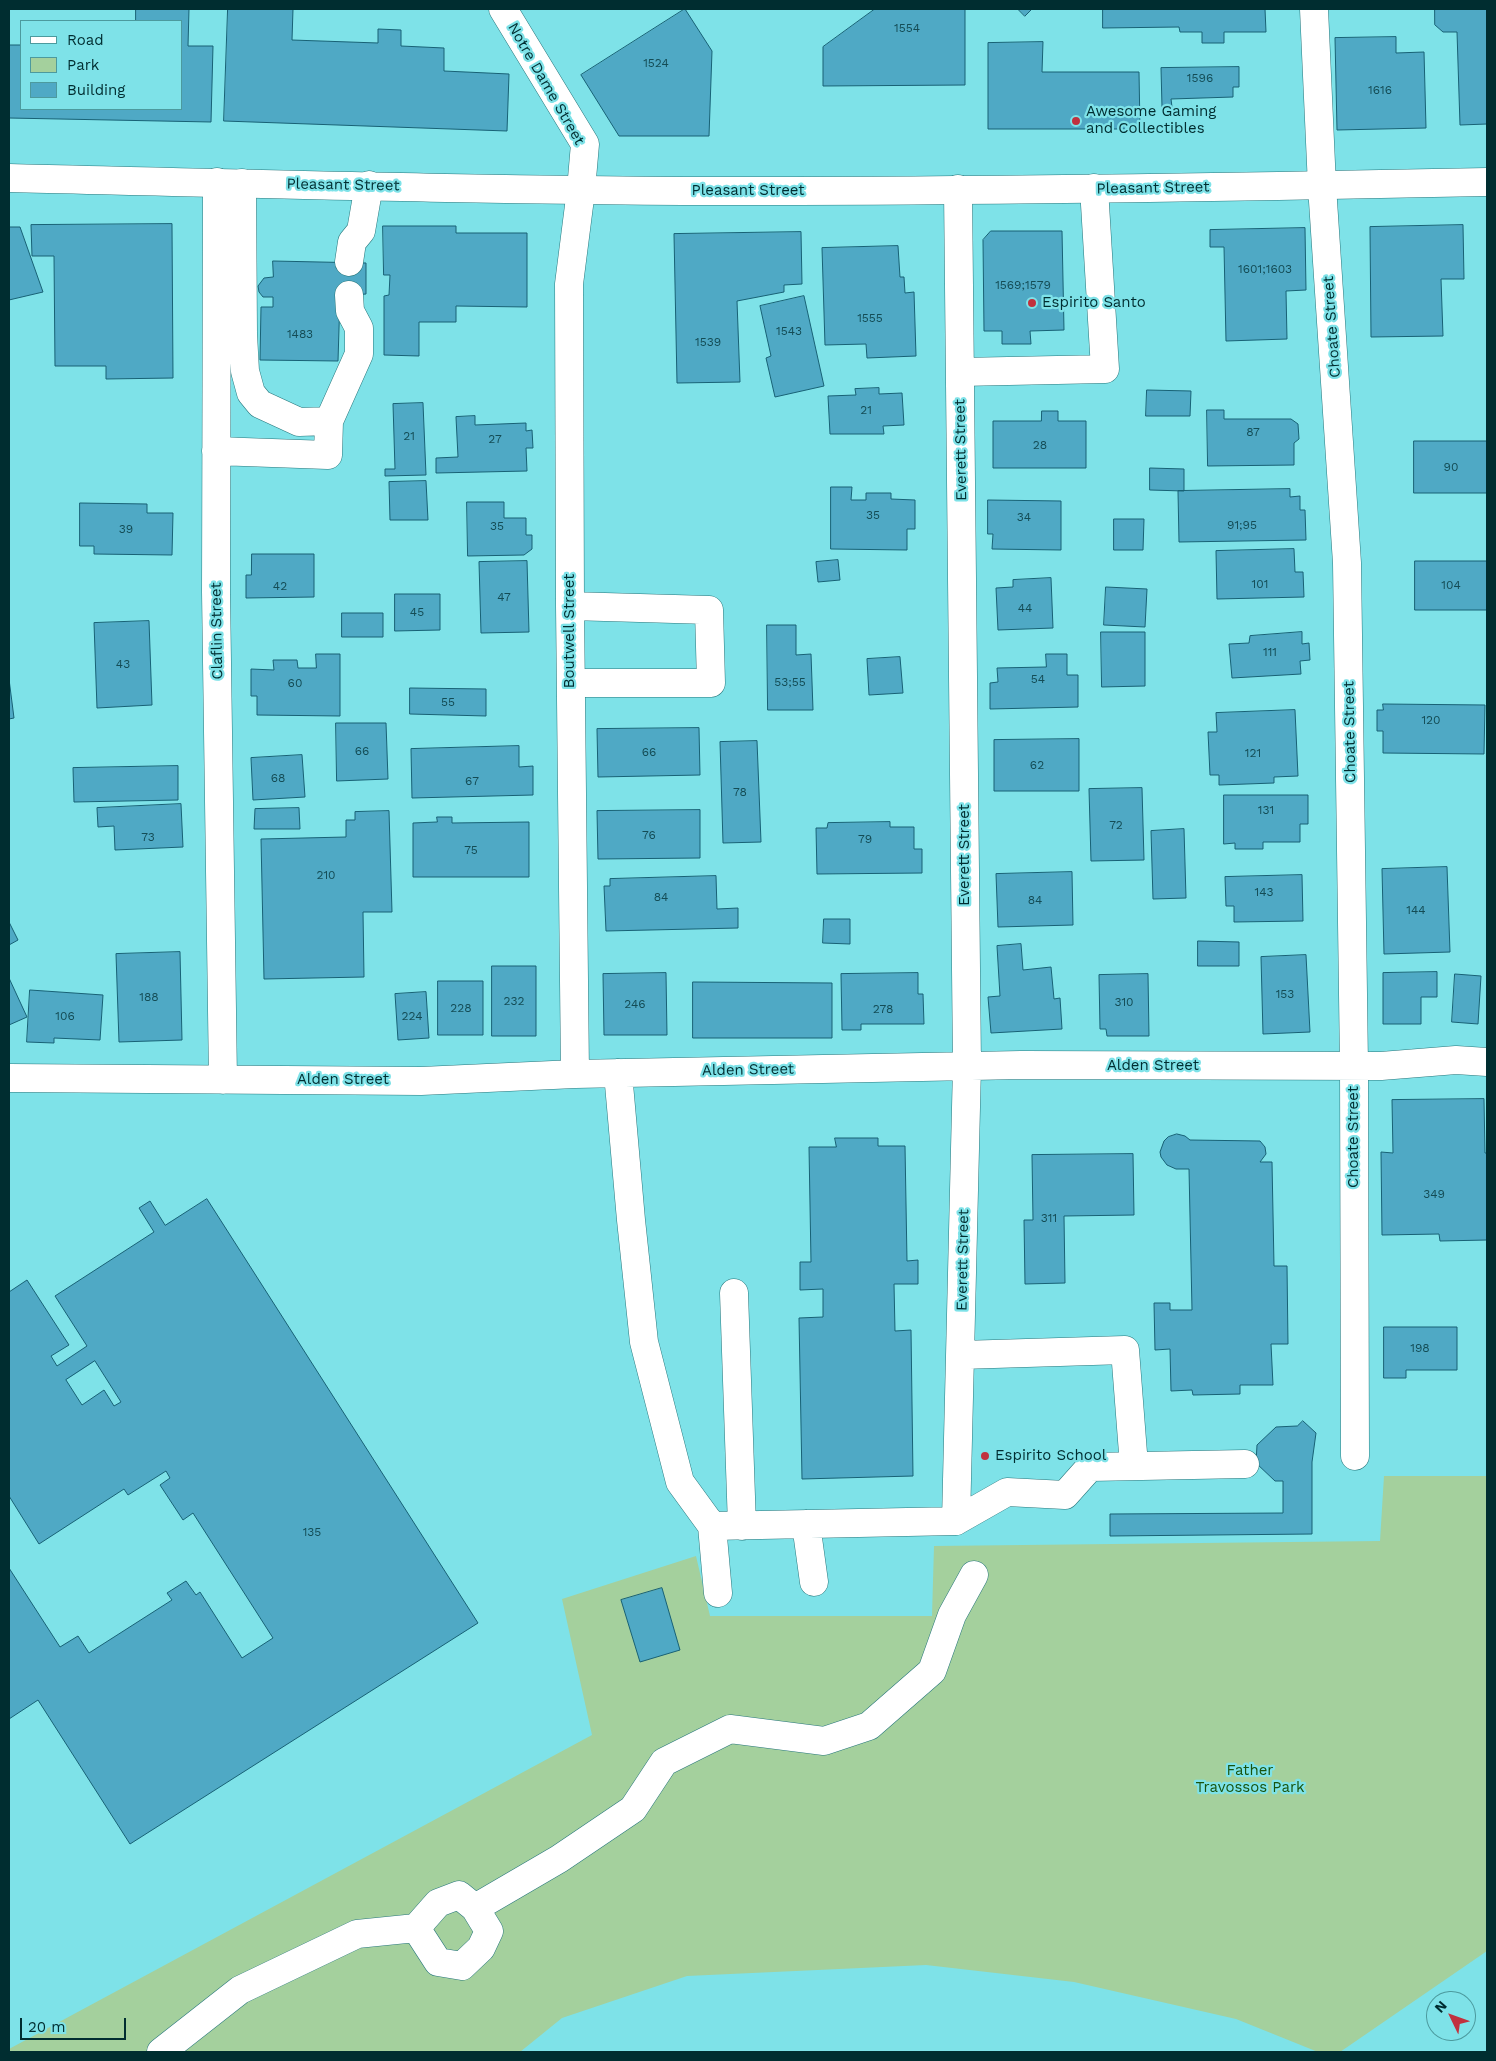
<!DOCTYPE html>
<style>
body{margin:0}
#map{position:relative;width:1496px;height:2061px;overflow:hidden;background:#7ee2e8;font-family:"Work Sans",sans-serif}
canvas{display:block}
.frame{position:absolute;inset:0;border:10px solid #002d30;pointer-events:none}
.legend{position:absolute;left:20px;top:20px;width:162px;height:90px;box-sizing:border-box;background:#7ee2e8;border:1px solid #4c9a9e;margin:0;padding:6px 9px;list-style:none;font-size:15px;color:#002d30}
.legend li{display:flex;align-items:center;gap:10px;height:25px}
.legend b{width:25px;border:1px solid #4c9a9e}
.north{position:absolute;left:1426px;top:1991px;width:50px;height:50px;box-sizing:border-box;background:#7ee2e8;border:1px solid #4c9a9e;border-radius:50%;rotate:312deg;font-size:14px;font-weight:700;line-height:20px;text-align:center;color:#002d30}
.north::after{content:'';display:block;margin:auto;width:18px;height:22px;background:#c1313e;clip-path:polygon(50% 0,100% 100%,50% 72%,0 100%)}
.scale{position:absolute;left:20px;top:2018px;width:106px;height:22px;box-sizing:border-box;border:2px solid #002d30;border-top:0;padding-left:6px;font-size:15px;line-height:18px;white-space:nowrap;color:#002d30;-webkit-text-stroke:4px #7ee2e8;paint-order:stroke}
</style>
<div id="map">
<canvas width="1496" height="2061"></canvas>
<div class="frame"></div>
<ul class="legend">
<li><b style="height:6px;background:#fff"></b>Road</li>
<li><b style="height:14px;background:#a4d09d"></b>Park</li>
<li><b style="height:14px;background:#4fa9c5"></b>Building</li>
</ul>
<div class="north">N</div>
<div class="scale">20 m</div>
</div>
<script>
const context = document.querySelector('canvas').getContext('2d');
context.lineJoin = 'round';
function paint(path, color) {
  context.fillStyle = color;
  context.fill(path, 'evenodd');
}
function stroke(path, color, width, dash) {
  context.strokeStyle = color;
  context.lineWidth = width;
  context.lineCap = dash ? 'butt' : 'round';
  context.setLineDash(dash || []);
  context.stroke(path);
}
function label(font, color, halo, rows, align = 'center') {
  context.font = font + ' "Work Sans",sans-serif';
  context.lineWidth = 4.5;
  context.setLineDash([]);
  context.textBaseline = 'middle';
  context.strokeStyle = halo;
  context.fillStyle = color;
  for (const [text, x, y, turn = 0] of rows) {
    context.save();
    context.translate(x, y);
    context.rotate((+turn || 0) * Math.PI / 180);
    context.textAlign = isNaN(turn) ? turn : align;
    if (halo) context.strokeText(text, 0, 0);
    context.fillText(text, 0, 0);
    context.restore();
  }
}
paint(new Path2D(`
 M1384,1476H1487V1951L1340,2052H1318L1236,2019L1074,1982L926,1965L687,1976L562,2018L520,2052H9V2049L592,1735L562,1599L696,1556L710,1616H932L934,1546L1380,1541Z`), '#a4d09d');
const building = new Path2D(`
 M136,9H189L188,46H213L211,122L9,118V45H21V109H181V21H136Z
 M228,9H293L292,40L378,43V29L401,30V46L444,48V71L509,74L507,131L224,121Z
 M685,9L712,51L709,136H619L581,75Z
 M875,9H965V85L823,86V47Z
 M1018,9H1032L1025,16Z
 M1103,9H1265L1266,32H1224V43H1202V32H1180L1179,27L1103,28Z
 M1435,9H1487V124L1460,125L1457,32H1443L1435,25Z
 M1396,37V53L1424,52L1426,128L1337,130L1335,38Z
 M1043,42L1042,72H1139L1140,129H988V43Z
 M1239,67V87H1233V97L1171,99L1172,107H1162L1161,68Z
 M172,224L173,378L106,379V366H55L54,256H32L31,225Z
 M1463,225L1464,279H1441L1443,336L1371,337L1370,227Z
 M383,226H456V233H527V307L456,306V322H419V356L384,355V296L389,295L390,275H384Z
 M9,227H20L43,292L9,300Z
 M1305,228L1306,290L1286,291L1287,339L1226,341L1224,247H1210V230Z
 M991,231H1062L1064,330L1030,331L1031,344H1002V331H984L983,240Z
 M801,232L802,284L784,285V292L737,301L740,382L677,383L674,234Z
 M898,246L900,277H904L905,293L914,292L916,356L867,358L866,344L825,345L822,248Z
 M273,261L366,263V294L340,296L338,361L260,360L261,307H273V297H263L259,292L258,286L264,278L273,277Z
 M804,296L824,386L775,397L766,358L771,356L760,306Z
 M879,388V394L902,393L904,425L883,426L884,434H830L828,396L856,395L855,389Z
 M1147,390L1191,391L1190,416H1146Z
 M423,403L426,475L385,476V469H395L393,404Z
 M1207,410H1224V419H1291L1298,424L1299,439L1294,443V465L1208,466Z
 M1042,411H1058V421H1086V468H993V421H1041Z
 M475,416V425L526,423V431L532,430L533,448H526L527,471L436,473V458L458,457L456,417Z
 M1414,441H1487V493H1414Z
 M1150,468L1184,469V491L1150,490Z
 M426,481L428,520H390L389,482Z
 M831,487H852L851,500H866V493H891V499L915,500V529H907V550L831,549Z
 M1290,489V497L1300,496V510H1305L1306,540L1179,542L1178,491Z
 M988,500L1061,501V550L992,549L993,534H988Z
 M467,502H504V518H526V535H532V549L524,555L468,556Z
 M80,503L147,504V513H173L172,555L94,554V546H80Z
 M1114,519H1144L1143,550H1114Z
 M1294,549L1295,572H1303L1304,597L1217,599L1216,551Z
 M252,554H314V597L246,598V575H251Z
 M838,560L840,580L818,582L816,562Z
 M527,561L529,632L481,633L479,562Z
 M1415,561H1487V610H1415Z
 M1051,578L1053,628L998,630L996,588L1013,587V580Z
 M1106,587L1147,589L1145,627L1104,625Z
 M395,594H440V630L395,631Z
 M342,613H383V637H342Z
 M149,621L152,705L97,708L94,623Z
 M767,625H796V655L811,654L813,710H768Z
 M1101,632H1145V686L1102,687Z
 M1302,632V644L1309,643L1310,660L1300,661L1301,674L1232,678L1229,644L1249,643L1250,636Z
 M316,654H340V716L257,715V696H251V669L274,670L273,660H297L298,668H316Z
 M1046,654H1067V675H1078V707L990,709V683L998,682L997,668L1046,667Z
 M900,657L903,693L869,695L867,659Z
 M9,679L14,718L9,719Z
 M410,688L486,689V716L410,714Z
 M1383,704L1485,705L1484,754L1383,753V731H1377V710H1383Z
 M1295,710L1298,776L1274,777V783L1219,785V775H1210L1208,732H1217L1216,713Z
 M336,723H386L388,779L337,781Z
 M699,728L700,775L598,777L597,729Z
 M1079,739V791H994V740Z
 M757,741L761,842L723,843L720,742Z
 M519,746V767L533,766V795L412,798L411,749Z
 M302,755L305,797L253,800L251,758Z
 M178,766V800L74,802L73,768Z
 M1142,788L1144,860L1091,861L1089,789Z
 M1224,795H1308V824H1300V842H1263V849H1235V843L1224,844Z
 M181,804L183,847L115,850L114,826L98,827L97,808Z
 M299,808L300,829H254L255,809Z
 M700,810V858L598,859L597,811Z
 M389,811L392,912H363L364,977L264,979L261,839L346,837V820H355V812Z
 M437,817H452V823L529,822V877H413V823L437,822Z
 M890,822V827H914V849H922V873L817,874L816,828H827L828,823Z
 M1184,829L1186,898L1153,899L1151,831Z
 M1447,867L1450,952L1384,954L1382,869Z
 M1072,872L1073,925L998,927L996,874Z
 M1302,875L1303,921L1234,922V906H1226L1225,877Z
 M716,876L717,909L738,908V928L606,931L604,886H610V879Z
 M824,919H850V944L823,943Z
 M9,922L18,940L9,945Z
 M1198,941L1239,942V966H1198Z
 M1021,944L1023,970L1051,967L1054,999L1060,998L1062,1029L991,1033L988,997L1000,996L997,946Z
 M180,952L182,1040L119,1042L116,954Z
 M1306,955L1310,1032L1263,1034L1261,957Z
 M492,966H536V1036H492Z
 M1437,972V997H1421V1024H1383V973Z
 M666,973L667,1035H604L603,974Z
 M918,973V994H923L924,1024H861V1030H842L841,974Z
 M1148,974L1149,1036H1107L1106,1029H1100L1099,975Z
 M1455,974L1481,976L1478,1024L1452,1022Z
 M9,978L27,1017L9,1025Z
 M438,981H483V1035H438Z
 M693,982L832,983V1038H693Z
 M30,990L103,995L100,1040L54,1038V1043L27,1042Z
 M426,992L429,1038L398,1040L395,994Z
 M1484,1099L1485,1153H1487V1240L1440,1241L1439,1234L1382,1235L1381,1152L1393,1153L1392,1100Z
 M1177,1134L1185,1136L1190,1140L1260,1141L1265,1147L1266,1154L1260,1162H1272L1274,1266H1287L1288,1344H1271L1273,1385H1240V1394L1193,1395L1192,1390L1171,1391L1170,1349L1155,1350L1154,1303H1170V1310H1192L1189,1169H1176L1167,1165L1161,1157L1160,1152L1164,1141L1168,1137Z
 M835,1138H878V1146H905L907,1261L918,1260V1284H894L895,1331L911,1330L913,1476L802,1479L799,1318L823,1317V1289L800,1290V1262H811L809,1147H836Z
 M1133,1154L1134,1215L1064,1216L1065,1283L1025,1284L1024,1220H1033L1032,1155Z
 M207,1199L478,1623L130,1844L38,1700L9,1719V1568L60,1647L78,1636L89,1653L172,1600L167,1593L186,1581L196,1595L200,1592L242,1658L273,1638L193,1513L183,1520L160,1485L170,1478L166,1471L128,1495L124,1489L39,1544L9,1496V1292L27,1280L69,1345L51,1356L57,1366L87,1346L55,1296L154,1232L139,1208L150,1201L165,1225ZM95,1361L121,1402L114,1406L104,1390L82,1405L66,1380Z
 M1384,1327H1457V1370H1406V1378H1384Z
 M1303,1421L1316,1433L1312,1462V1534L1110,1536V1514L1283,1513V1481H1275L1256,1463L1257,1445L1276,1427L1297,1426Z
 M662,1588L680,1650L640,1662L621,1600Z`);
paint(building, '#4fa9c5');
stroke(building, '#186175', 1);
const minor = new Path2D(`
 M503,9L585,144L581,190L569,284L570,606L575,1074
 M1314,9L1322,186L1347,563L1354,1066L1355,1456
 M217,182L216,592L223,1080
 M242,183L243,334L245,371L251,393L260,404L299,422L329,421
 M349,262L352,242L361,231L369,185
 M960,372L1105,369L1094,188
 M216,451L328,455L329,421L359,354V328L350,311L349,295
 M570,606L709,610L711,683H571
 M618,1073L631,1220L644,1342L680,1482L712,1526L956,1521L1007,1492L1065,1495L1090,1467L1245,1464
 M9,1078L421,1081L575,1074L1021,1065L1381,1066L1456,1060L1487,1062
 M734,1293L742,1526
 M961,1355L1125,1350L1134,1466
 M956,1521L967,1066L958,189
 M806,1524L814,1582
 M712,1526L718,1593
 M475,1908L559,1859L633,1809L664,1762L730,1729L824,1741L869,1726L932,1671L952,1615L974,1575
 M161,2052L240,1990L357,1934L416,1928L438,1903L459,1895L475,1908L489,1931L481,1948L462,1966L438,1962L416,1928`);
const major = new Path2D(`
 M9,178C259,184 509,191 759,191C1002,191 1245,187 1487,182`);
stroke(minor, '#28777c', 29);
stroke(major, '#28777c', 29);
stroke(minor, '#fff', 28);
stroke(major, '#fff', 28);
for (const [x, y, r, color] of [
 [1076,121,5,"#c1313e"],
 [1032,303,5,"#c1313e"],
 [985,1456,5,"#c1313e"]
]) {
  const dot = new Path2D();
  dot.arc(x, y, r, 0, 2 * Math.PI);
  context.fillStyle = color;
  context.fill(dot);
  stroke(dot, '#7ee2e8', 2);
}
label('12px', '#144c55', null, [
 ["1554",907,28],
 ["1524",656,63],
 ["1596",1200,78],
 ["1616",1380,90],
 ["1601;1603",1265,269],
 ["1569;1579",1023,285],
 ["1555",870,318],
 ["1543",789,331],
 ["1483",300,334],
 ["1539",708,342],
 ["21",866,410],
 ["87",1253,432],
 ["21",409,436],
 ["27",495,439],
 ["28",1040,445],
 ["90",1451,467],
 ["35",873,515],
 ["34",1024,517],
 ["91;95",1242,525],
 ["35",497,526],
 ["39",126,529],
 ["101",1260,584],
 ["104",1451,585],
 ["42",280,586],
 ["47",504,597],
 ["44",1025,608],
 ["45",417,612],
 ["111",1270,652],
 ["43",123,664],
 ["54",1038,679],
 ["53;55",790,682],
 ["60",295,683],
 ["55",448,702],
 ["120",1431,720],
 ["66",362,751],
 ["66",649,752],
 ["121",1253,753],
 ["62",1037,765],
 ["68",278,778],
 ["67",472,781],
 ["78",740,792],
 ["131",1266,810],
 ["72",1116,825],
 ["76",649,835],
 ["73",148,837],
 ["79",865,839],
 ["75",471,850],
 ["210",326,875],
 ["143",1264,892],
 ["84",661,897],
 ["84",1035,900],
 ["144",1416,910],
 ["153",1285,994],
 ["188",149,997],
 ["232",514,1001],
 ["310",1124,1002],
 ["246",635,1004],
 ["228",461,1008],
 ["278",883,1009],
 ["106",65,1016],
 ["224",412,1016],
 ["349",1434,1194],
 ["311",1049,1218],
 ["198",1420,1348],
 ["135",312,1532]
]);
label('15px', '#002d30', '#7ee2e8', [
 ["Notre Dame Street",546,84,60],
 ["Pleasant Street",343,185,1],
 ["Pleasant Street",1153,188,-1],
 ["Pleasant Street",748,191],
 ["Choate Street",1332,327,-94],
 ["Everett Street",961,450,-91],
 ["Claflin Street",217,631,-91],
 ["Boutwell Street",570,631,-90],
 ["Choate Street",1350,732,-91],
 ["Everett Street",965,855,-90],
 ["Alden Street",1153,1066],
 ["Alden Street",748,1070,-1],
 ["Alden Street",343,1080],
 ["Choate Street",1354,1137,-90],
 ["Everett Street",963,1260,-89]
]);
label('15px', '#002d30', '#7ee2e8', [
 ["Awesome Gaming",1086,112],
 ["and Collectibles",1086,129],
 ["Espirito Santo",1042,303],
 ["Espirito School",995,1456]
], 'left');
label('15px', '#18530d', '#7ee2e8', [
 ["Father",1250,1771],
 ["Travossos Park",1250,1788]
]);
</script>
